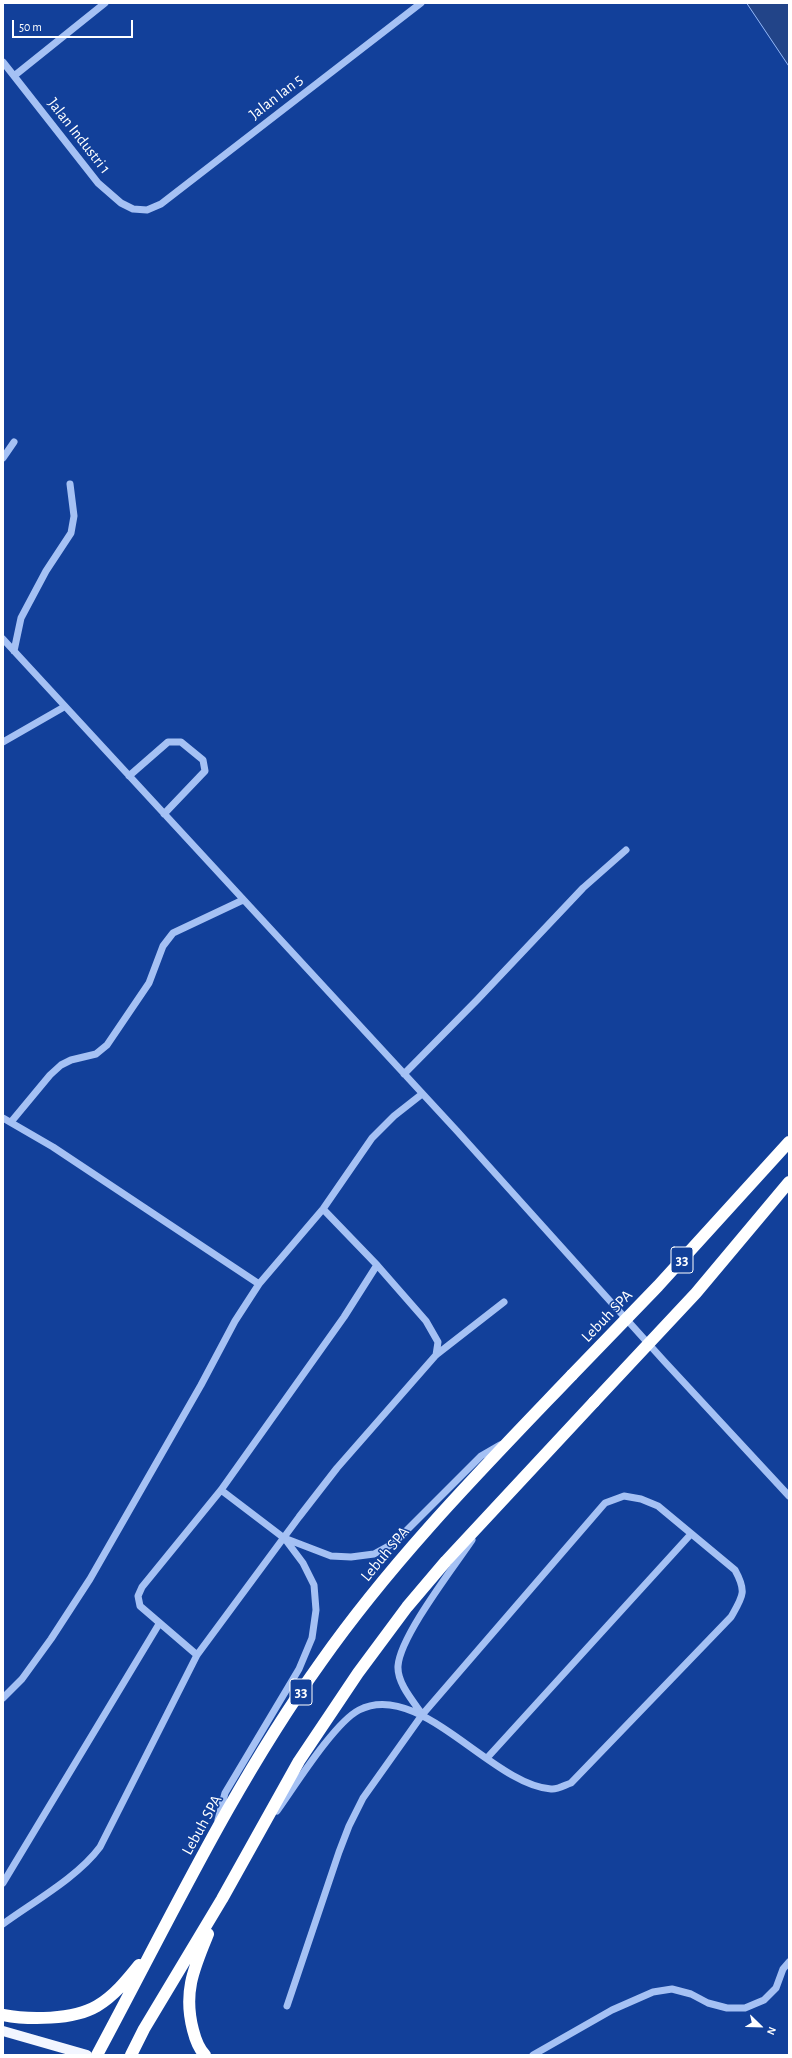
<!DOCTYPE html>
<style>
body{margin:0}
#map{position:relative;width:792px;height:2058px;overflow:hidden;background:#12409a;font-family:"Alegreya Sans",sans-serif}
canvas{display:block}
.frame{position:absolute;inset:0;border:4px solid #fff;pointer-events:none}
.north{position:absolute;left:740px;top:2006px;width:40px;height:40px;-webkit-text-stroke:3px #12409a;paint-order:stroke;rotate:113deg;font-size:11px;font-weight:700;line-height:16px;text-align:center;color:#fff}
.north::after{content:'';display:block;margin:auto;width:14px;height:18px;background:#fff;clip-path:polygon(50% 0,100% 100%,50% 72%,0 100%)}
.scale{position:absolute;left:12px;top:20px;width:121px;height:18px;box-sizing:border-box;border:2px solid #fff;border-top:0;padding-left:5px;font-size:12px;line-height:14px;white-space:nowrap;color:#fff;-webkit-text-stroke:3px #12409a;paint-order:stroke}
</style>
<div id="map">
<canvas width="792" height="2058"></canvas>
<div class="frame"></div>
<div class="north">N</div>
<div class="scale">50 m</div>
</div>
<script>
const context = document.querySelector('canvas').getContext('2d');
context.lineJoin = 'round';
function paint(path, color) {
  context.fillStyle = color;
  context.fill(path, 'evenodd');
}
function stroke(path, color, width, dash) {
  context.strokeStyle = color;
  context.lineWidth = width;
  context.lineCap = dash ? 'butt' : 'round';
  context.setLineDash(dash || []);
  context.stroke(path);
}
function label(font, color, halo, rows, align = 'center') {
  context.font = font + ' "Alegreya Sans",sans-serif';
  context.lineWidth = 3;
  context.setLineDash([]);
  context.textBaseline = 'middle';
  context.strokeStyle = halo;
  context.fillStyle = color;
  for (const [text, x, y, turn = 0] of rows) {
    context.save();
    context.translate(x, y);
    context.rotate((+turn || 0) * Math.PI / 180);
    context.textAlign = isNaN(turn) ? turn : align;
    if (halo) context.strokeText(text, 0, 0);
    context.fillText(text, 0, 0);
    context.restore();
  }
}
const water = new Path2D(`
 M747,3H789V66Z`);
paint(water, '#248');
stroke(water, '#97baf7', 1);
stroke(new Path2D(`
 M3,62L98,183L121,203L133,209L147,210L161,204L421,3
 M14,76L105,3
 M3,458L14,442
 M3,639L457,1131L664,1361L789,1496
 M14,651L21,618L46,571L71,533L74,516L70,484
 M3,742L64,707
 M129,776L168,742H181L203,760L205,771L164,814
 M404,1074L478,999L583,888L626,850
 M3,1118L53,1147L259,1284
 M11,1122L50,1075L61,1065L71,1060L96,1054L107,1045L149,983L163,946L173,933L243,900
 M323,1209L377,1265L426,1321L438,1342L436,1355
 M221,1490L284,1538L331,1556L351,1557L374,1554L394,1543L481,1456L500,1445
 M197,1655L140,1606L138,1596L142,1587L221,1490L344,1317L377,1265
 M3,1698L22,1679L51,1639L90,1579L201,1385L235,1321L259,1284L323,1209L372,1138L394,1116L422,1094
 M422,1714C413,1701 397,1683 398,1666C400,1636 454,1567 472,1540
 M487,1758L691,1534
 M277,1811C295,1786 334,1723 359,1710C419,1679 492,1785 551,1789C557,1790 565,1785 571,1783L731,1617C743,1596 747,1592 735,1570L658,1506L641,1499L624,1496L605,1503L422,1715L363,1798L349,1826L339,1852L287,2006
 M218,1820L225,1793L299,1669L312,1638L316,1610L314,1585L303,1563L285,1539
 M3,1883L159,1624
 M3,1924C33,1902 78,1877 100,1847L197,1655L299,1517L337,1468L436,1355L504,1302
 M533,2055L612,2010L653,1992L672,1989L691,1994L708,2003L727,2008H745L764,2000L776,1988L783,1969L789,1962`), '#a5c1f4', 7);
stroke(new Path2D(`
 M3,2031L87,2055`), '#f2f6ff', 10);
stroke(new Path2D(`
 M3,2015C29,2020 73,2020 97,2006C114,1996 127,1980 139,1965
 M97,2055C168,1923 233,1785 321,1662C394,1558 484,1467 572,1375
 M131,2055L144,2029L222,1899L299,1761L358,1673L407,1607L446,1561L594,1402
 M205,2055C199,2049 195,2038 193,2030C183,1992 194,1968 208,1934`), '#fff', 12);
stroke(new Path2D(`
 M572,1375L658,1286L789,1142
 M594,1402L696,1293L789,1182`), '#fff', 12);
for (const [x, y, w] of [
 [682,1260,22],
 [301,1692,22]
]) {
  const box = new Path2D();
  box.roundRect(x - w / 2, y - 13, w, 26, 3);
  context.fillStyle = '#12409a';
  context.fill(box);
  stroke(box, '#fff', 1);
}
label('bold 15px', '#fff', null, [
 ["33",682,1260],
 ["33",301,1692]
]);
label('16px', '#fff', '#12409a', [
 ["Jalan Ian 5",276,97,-38],
 ["Jalan Industri 1",79,136,52],
 ["Lebuh SPA",607,1316,-46],
 ["Lebuh SPA",385,1554,-50],
 ["Lebuh SPA",202,1825,-61]
]);
</script>
